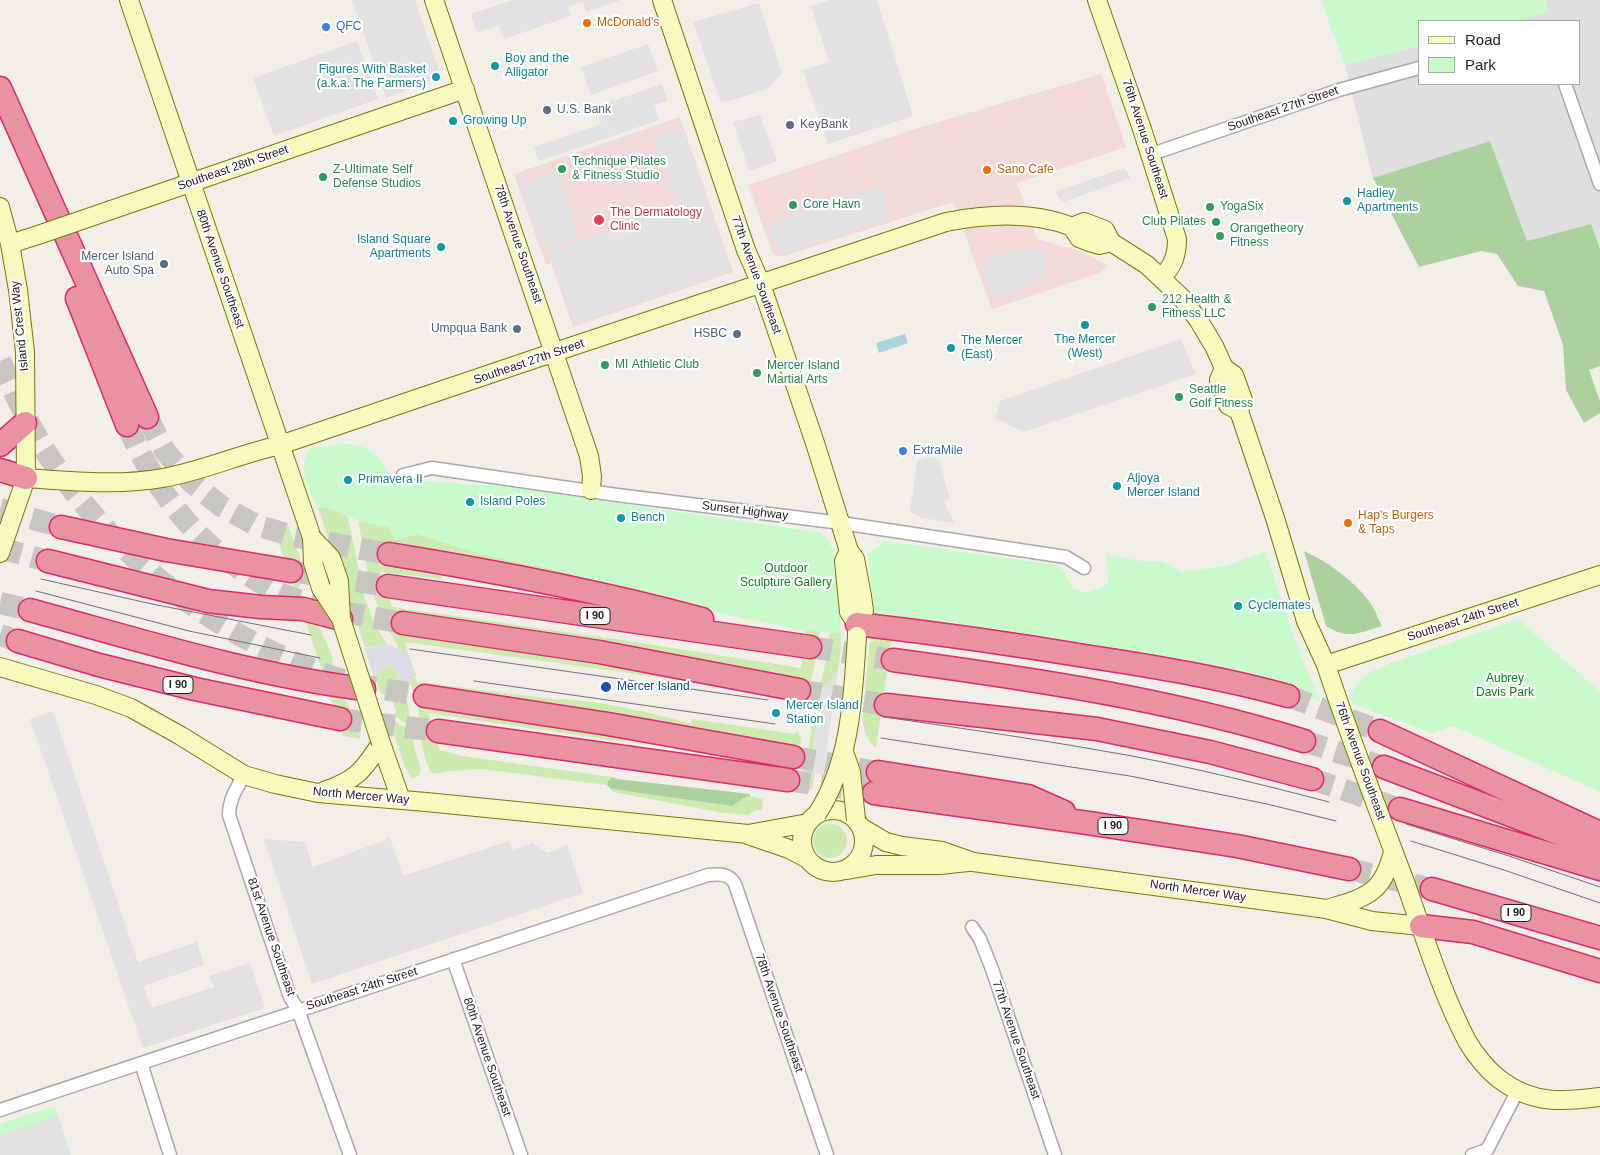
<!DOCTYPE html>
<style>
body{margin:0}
#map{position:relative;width:1600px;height:1155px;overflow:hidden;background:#f2efe9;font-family:Arial,sans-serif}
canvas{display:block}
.legend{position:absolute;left:1418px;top:20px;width:162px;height:65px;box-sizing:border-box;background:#fff;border:1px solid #a7a7a7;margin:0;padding:6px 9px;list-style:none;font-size:15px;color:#222}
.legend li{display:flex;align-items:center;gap:10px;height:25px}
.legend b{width:25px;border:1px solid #a7a7a7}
</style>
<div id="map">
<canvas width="1600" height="1155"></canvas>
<ul class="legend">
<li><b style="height:6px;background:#f7fabf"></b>Road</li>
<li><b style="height:14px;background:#c8facc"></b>Park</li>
</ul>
</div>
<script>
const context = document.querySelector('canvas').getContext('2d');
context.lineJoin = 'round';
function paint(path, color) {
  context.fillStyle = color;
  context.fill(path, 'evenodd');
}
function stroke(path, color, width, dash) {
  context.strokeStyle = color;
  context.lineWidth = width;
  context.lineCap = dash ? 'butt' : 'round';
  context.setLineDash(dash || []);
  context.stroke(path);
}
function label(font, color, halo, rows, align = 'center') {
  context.font = font + ' Arial,sans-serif';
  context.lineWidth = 4.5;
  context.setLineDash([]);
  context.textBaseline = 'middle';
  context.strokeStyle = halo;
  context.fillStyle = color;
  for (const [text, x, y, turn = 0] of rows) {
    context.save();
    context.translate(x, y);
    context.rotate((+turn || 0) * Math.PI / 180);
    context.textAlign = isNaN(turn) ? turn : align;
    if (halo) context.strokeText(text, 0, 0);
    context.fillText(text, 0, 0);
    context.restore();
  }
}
paint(new Path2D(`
 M1545,0H1600V249L1591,224L1527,241L1490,141L1373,178L1345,65L1419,46V84H1579V21H1514L1549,12Z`), '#e0dfdf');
paint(new Path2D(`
 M1101,74L1126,147L1017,183L1037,239L1083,252L1108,266L1099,273L992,309L953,202L781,257L773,254L748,185L921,127Z
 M680,117L733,272L573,327L551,263L546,265L514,174Z`), '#f2dad9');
paint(new Path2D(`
 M321,506L344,513L348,517L364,596L375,624L386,643L374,648L365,647L318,508Z
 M358,521L389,527L395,540L417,534L481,554L552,569L648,598L394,543L383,559L444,573L441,579L380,572L392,607L615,639L801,668L806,631L822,617L816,658L809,690L800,680L641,648L396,615L541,651L766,692L405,642L407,650L399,649L381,615L371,589Z
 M288,526C295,545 311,574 296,592L276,536Z
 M837,581C839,605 844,646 838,669C836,675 829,683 822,689L821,706L816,710L826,658Z
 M303,614C323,626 324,638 333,659V663L326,669L322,670Z
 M883,637L892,638L876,747C864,740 862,723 863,711L870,642Z
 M395,665L408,705L411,724L402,722L394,714L396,712L391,696L381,694L375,677L382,670Z
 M415,677L418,685L419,682L561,700L562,699C606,702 649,712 691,724L692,719L795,734L796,732H798L801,739L800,748L697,727L690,729L418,686L424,703L625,737L624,742L428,713L440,751C448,750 455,755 463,756L612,777L608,781L607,785L481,769L451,771L433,774C420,758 421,728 418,709C416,699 413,690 410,682Z
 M328,691L339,694L348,704L361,739L343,736Z
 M391,717L400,725L411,729L415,751L421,769L419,776L412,778L405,767L389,719Z
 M812,723L816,727L810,767L815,773L812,788L807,792L806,765Z
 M611,789L732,806L748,796L763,799L762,810H755L748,815L724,813L613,792Z
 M813 841a17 17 0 1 1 34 0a17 17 0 1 1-34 0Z`), '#cdebb0');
paint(new Path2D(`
 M1490,141L1527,241L1591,224L1600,249V366L1589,370L1600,401V413L1584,423L1566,390L1563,345L1544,291L1518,286L1497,254L1481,251L1419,267L1373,178Z
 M1304,551C1328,562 1352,579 1369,601C1374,608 1378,618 1382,626C1359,633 1348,640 1326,626Z
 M612,777L617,779L750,794V797L748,796L732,806L611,789L607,785L608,781Z`), '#add19e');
paint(new Path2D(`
 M1321,0H1545L1549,12L1514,21H1419V46L1345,65Z
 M344,443L364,447L377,457L392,477L422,481L512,487L575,497L817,532C822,534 826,537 829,542C839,558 839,613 840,633L806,631L648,598L552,569L481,554L417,534L395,540L389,527C379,525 368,524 358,520C347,517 328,503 318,508C309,489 294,463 313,447L332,446Z
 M884,541L1057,565L1063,570L1074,589L1087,593L1108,584L1107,555L1142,561L1163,562L1181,572L1226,566L1265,551L1302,659L1320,700L875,617L868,555Z
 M1518,619L1600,692V792L1453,726L1433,733L1352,704C1349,685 1366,674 1381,667Z
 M55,1106L71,1155H0V1124Z`), '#c8facc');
paint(new Path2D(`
 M352,0H415L439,70L433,80L386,98Z
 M513,0H621L586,12L583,2L568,7L571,16L504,39L499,25L477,33L471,14Z
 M830,0H877L913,116L828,144L803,70L829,62L811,6Z
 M759,3L782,73L768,89L721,103L693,22Z
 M357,41L378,99L274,136L253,78Z
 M648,44L658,71L591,95L581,67Z
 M662,84L668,100L654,105L659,120L539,161L534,147L601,124L596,107Z
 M760,115L777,161L749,171L733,122Z
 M682,127L731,271L574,324L549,251L677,208L653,137Z
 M1124,168L1131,178L1063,202L1054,192Z
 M556,171L579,237L542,250L519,184Z
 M879,186L889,218L781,255L774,246L770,235L772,222Z
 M1028,249L1047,251L1044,275L1036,278L1037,283L994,298L981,260L1006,252Z
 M1181,339L1196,374L1023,432L995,418L1000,401Z
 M930,457L939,460L950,499L944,502L955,523L922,518L910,512L917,461Z
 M837,670L838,671L823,775L815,773L810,767L816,727H818L822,689L831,681Z
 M53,711L138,962L197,942L204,965L143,986L152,1008L214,987L209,976L250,963L265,1008L143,1048L30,719Z
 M390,838L403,876L509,841L513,850L532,843L547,853L567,845L583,893L312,984L264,839L305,842L313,867Z
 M58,1115L70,1155H0V1135Z`), '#e2e2e2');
paint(new Path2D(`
 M386,643L399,649L407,650L416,675L410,682L401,685L394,665L382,670L374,677L364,648H374Z`), '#dddde8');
paint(new Path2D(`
 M905,334L908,343L879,353L876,343Z`), '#aad3df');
stroke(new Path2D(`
 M0,361C13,390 26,419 42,446C109,553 213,636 333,677C363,687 395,691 425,696
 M147,417L165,451L191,482L221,506L256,525L293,536L389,554
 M127,425C153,485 190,537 246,573C259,582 274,592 289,597C326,610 365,616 403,623
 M0,509L61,527
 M0,548L48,561
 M291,571L388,586
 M0,603L30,610
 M0,635L18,641
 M810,647L893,660
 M799,690L886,705
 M1288,696L1380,731
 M340,719L438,731
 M1304,741L1384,767
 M793,757L878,772
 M1312,779L1400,809
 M788,780L874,793
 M1349,869L1432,889`), '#c8c6c1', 22, [22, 11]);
const street = new Path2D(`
 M1565,84L1600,184
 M1149,155L1339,90L1419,68
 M403,475L432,468L617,495L841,523L1066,557L1084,568
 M244,775C237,788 229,799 229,815L290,997L298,1010L350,1155
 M972,927L980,939L992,969L1055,1155
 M453,959L521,1155
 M141,1063L170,1155
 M0,1110L708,875C719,874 729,873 735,884L827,1155
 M1472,1155L1487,1150L1518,1090`);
const secondary = new Path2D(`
 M129,0L312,538
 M434,0L589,456L592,476L591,490
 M662,0L746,250L761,284L815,443L849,551L855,559L862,596L864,611L857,624V636
 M1097,0L1142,129L1177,239C1177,255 1173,266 1162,277
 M0,207L10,244L18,290L25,352L26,478L0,553
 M111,210L465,89
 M1072,227L1084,222L1105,230L1111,242L1147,265L1182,298L1199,321L1214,346L1224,368L1234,375L1243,400L1239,411L1275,518L1306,621L1326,665C1350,738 1378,810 1405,882C1424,935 1441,991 1467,1041C1475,1055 1489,1072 1502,1081C1533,1104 1564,1102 1600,1097
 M10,244L41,234
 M1224,368L1219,380L1228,405L1239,411
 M26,478C71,481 118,486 163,478C203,471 240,454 280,445L555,352L946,222C987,214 1033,211 1072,227L1079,238L1089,242L1099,245L1111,242
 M849,551L844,561L849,612L857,624
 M1326,665L1600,575
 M0,667L96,695L131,708L181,736L244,775L275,784L318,793L426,802L748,834L808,823
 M381,743L401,800
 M324,791C356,780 363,771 381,743
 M802 841a31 31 0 1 1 62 0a31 31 0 1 1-62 0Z
 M862,828L886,842L902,846L942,851L973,862L1305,906L1326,909L1372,921L1421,926
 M748,835L789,849L806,858
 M847,870L876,865H940L968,862
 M1327,909C1366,897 1382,895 1393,852`);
const highway = new Path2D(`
 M0,88L147,417
 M77,298L127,425
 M0,445L25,423
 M0,470L26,478
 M61,527L166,550L291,571
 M389,554C494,571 599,591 702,619
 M48,561L208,601L261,607L303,609L341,619
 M388,586L810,647
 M30,610C140,640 250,675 364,689
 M403,623L599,652L799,690
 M857,624C935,633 1013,644 1091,657C1157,667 1223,678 1288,696
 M18,641L99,665L195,689L340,719
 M893,660C1032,679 1169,699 1304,741
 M425,696L608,724L793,757
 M886,705L1097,729L1210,752L1312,779
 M438,731L788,780
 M1380,731L1600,833
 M1384,767L1600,849
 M878,772L1028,796L1064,812
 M874,793L1088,823L1237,846L1349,869
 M1400,809L1600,869
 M1432,889L1600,938
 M1421,926L1473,932L1600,971`);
stroke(street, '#a9a9a9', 15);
stroke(secondary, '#707d05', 20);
stroke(highway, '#dc2a67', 25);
stroke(street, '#fff', 12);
stroke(secondary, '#f7fabf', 18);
stroke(highway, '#e892a2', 22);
stroke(new Path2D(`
 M41,579L152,604L311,635
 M36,591L189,631L320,658
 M410,649L768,700
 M474,681L775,724
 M884,717C967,729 1050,741 1132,756C1199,769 1264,785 1329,802
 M881,738L1130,776L1267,804L1336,821
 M1406,824L1509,856L1600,887
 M1411,841L1504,870L1600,903`), '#707070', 1);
const secondaryBridge = new Path2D(`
 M41,234L111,210
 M312,538L331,558L339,581L341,619L381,743
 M312,538L313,563L321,588L340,617
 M844,752L851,772L856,820
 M817,814C851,762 853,696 857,636`);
stroke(secondaryBridge, '#707d05', 20, []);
stroke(secondaryBridge, '#f7fabf', 18);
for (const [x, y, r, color] of [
 [587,23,5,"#e8710a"],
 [326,27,5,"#3f7fe0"],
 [495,66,5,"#0f9aa8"],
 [436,77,5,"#0f9aa8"],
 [547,110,5,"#5c6f8a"],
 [453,121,5,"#0f9aa8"],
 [790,125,5,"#5c6f8a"],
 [562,169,5,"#2e9e5b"],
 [987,170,5,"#e8710a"],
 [323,177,5,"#2e9e5b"],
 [1347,201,5,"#0f9aa8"],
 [793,205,5,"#2e9e5b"],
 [1210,207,5,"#2e9e5b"],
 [599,220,6,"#e0444e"],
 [1216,222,5,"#2e9e5b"],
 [1220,236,5,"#2e9e5b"],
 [441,247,5,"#0f9aa8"],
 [164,264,5,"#5c6f8a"],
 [1152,307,5,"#2e9e5b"],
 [1085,325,5,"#0f9aa8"],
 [517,329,5,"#5c6f8a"],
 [737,334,5,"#5c6f8a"],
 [951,348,5,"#0f9aa8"],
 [605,365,5,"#2e9e5b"],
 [757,373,5,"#2e9e5b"],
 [1179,397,5,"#2e9e5b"],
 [903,451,5,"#3f7fe0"],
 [348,480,5,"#0f9aa8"],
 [1117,486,5,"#0f9aa8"],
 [470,502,5,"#0f9aa8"],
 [621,518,5,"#0f9aa8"],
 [1348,523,5,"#e8710a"],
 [1238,606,5,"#0f9aa8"],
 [606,687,6,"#1a4fb4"],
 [776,713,5,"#0f9aa8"]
]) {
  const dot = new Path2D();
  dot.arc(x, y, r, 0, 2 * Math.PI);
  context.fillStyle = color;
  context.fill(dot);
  stroke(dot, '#fff', 2);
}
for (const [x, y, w] of [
 [595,616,30],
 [178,685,30],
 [1113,826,30],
 [1516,913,30]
]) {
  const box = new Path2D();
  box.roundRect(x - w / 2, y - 8.5, w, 17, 4);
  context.fillStyle = '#fff';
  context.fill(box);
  stroke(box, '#222', 1);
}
label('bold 11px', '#222', null, [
 ["I 90",595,616],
 ["I 90",178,685],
 ["I 90",1113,826],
 ["I 90",1516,913]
]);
label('12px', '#c56008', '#fff', [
 ["McDonald's",597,23],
 ["Sano Cafe",997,170],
 ["Hap's Burgers",1358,516],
 ["& Taps",1358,530]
], 'left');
label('12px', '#366cbe', '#fff', [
 ["QFC",336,27],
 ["ExtraMile",913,451]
], 'left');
label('12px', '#0d838f', '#fff', [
 ["Boy and the",505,59],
 ["Alligator",505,73],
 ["Figures With Basket",426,70,"right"],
 ["(a.k.a. The Farmers)",426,84,"right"],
 ["Growing Up",463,121],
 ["Hadley",1357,194],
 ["Apartments",1357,208],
 ["Island Square",431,240,"right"],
 ["Apartments",431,254,"right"],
 ["The Mercer",1085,340,"center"],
 ["(West)",1085,354,"center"],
 ["The Mercer",961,341],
 ["(East)",961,355],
 ["Aljoya",1127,479],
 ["Mercer Island",1127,493],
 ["Primavera II",358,480],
 ["Island Poles",480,502],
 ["Bench",631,518],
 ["Cyclemates",1248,606],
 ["Mercer Island",786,706],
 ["Station",786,720]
], 'left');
label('12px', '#222', '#fff', [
 ["Southeast 27th Street",1283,109,-19],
 ["76th Avenue Southeast",1145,139,72],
 ["Southeast 28th Street",233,168,-19],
 ["78th Avenue Southeast",518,244,71],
 ["80th Avenue Southeast",220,269,71],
 ["77th Avenue Southeast",756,275,70],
 ["Island Crest Way",20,326,-96],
 ["Southeast 27th Street",529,362,-19],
 ["Sunset Highway",745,511,7],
 ["Southeast 24th Street",1463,620,-18],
 ["76th Avenue Southeast",1360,761,70],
 ["North Mercer Way",361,796,5],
 ["North Mercer Way",1198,891,8],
 ["81st Avenue Southeast",271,937,71],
 ["Southeast 24th Street",362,989,-18],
 ["78th Avenue Southeast",779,1013,71],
 ["77th Avenue Southeast",1016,1040,71],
 ["80th Avenue Southeast",487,1057,71]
]);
label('12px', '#4e5e75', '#fff', [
 ["U.S. Bank",557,110,"left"],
 ["KeyBank",800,125,"left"],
 ["Mercer Island",154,257],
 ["Auto Spa",154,271],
 ["Umpqua Bank",507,329],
 ["HSBC",727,334]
], 'right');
label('12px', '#27864d', '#fff', [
 ["Technique Pilates",572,162],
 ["& Fitness Studio",572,176],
 ["Z-Ultimate Self",333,170],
 ["Defense Studios",333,184],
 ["Core Havn",803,205],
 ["YogaSix",1220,207],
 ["Club Pilates",1206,222,"right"],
 ["Orangetheory",1230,229],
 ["Fitness",1230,243],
 ["212 Health &",1162,300],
 ["Fitness LLC",1162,314],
 ["MI Athletic Club",615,365],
 ["Mercer Island",767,366],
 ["Martial Arts",767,380],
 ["Seattle",1189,390],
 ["Golf Fitness",1189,404]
], 'left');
label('12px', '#be3a42', '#fff', [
 ["The Dermatology",610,213],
 ["Clinic",610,227]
], 'left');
label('12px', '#0c8416', '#fff', [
 ["Outdoor",786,569],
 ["Sculpture Gallery",786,583],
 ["Aubrey",1505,679],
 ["Davis Park",1505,693]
]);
label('12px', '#164399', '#fff', [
 ["Mercer Island",617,687]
], 'left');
</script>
